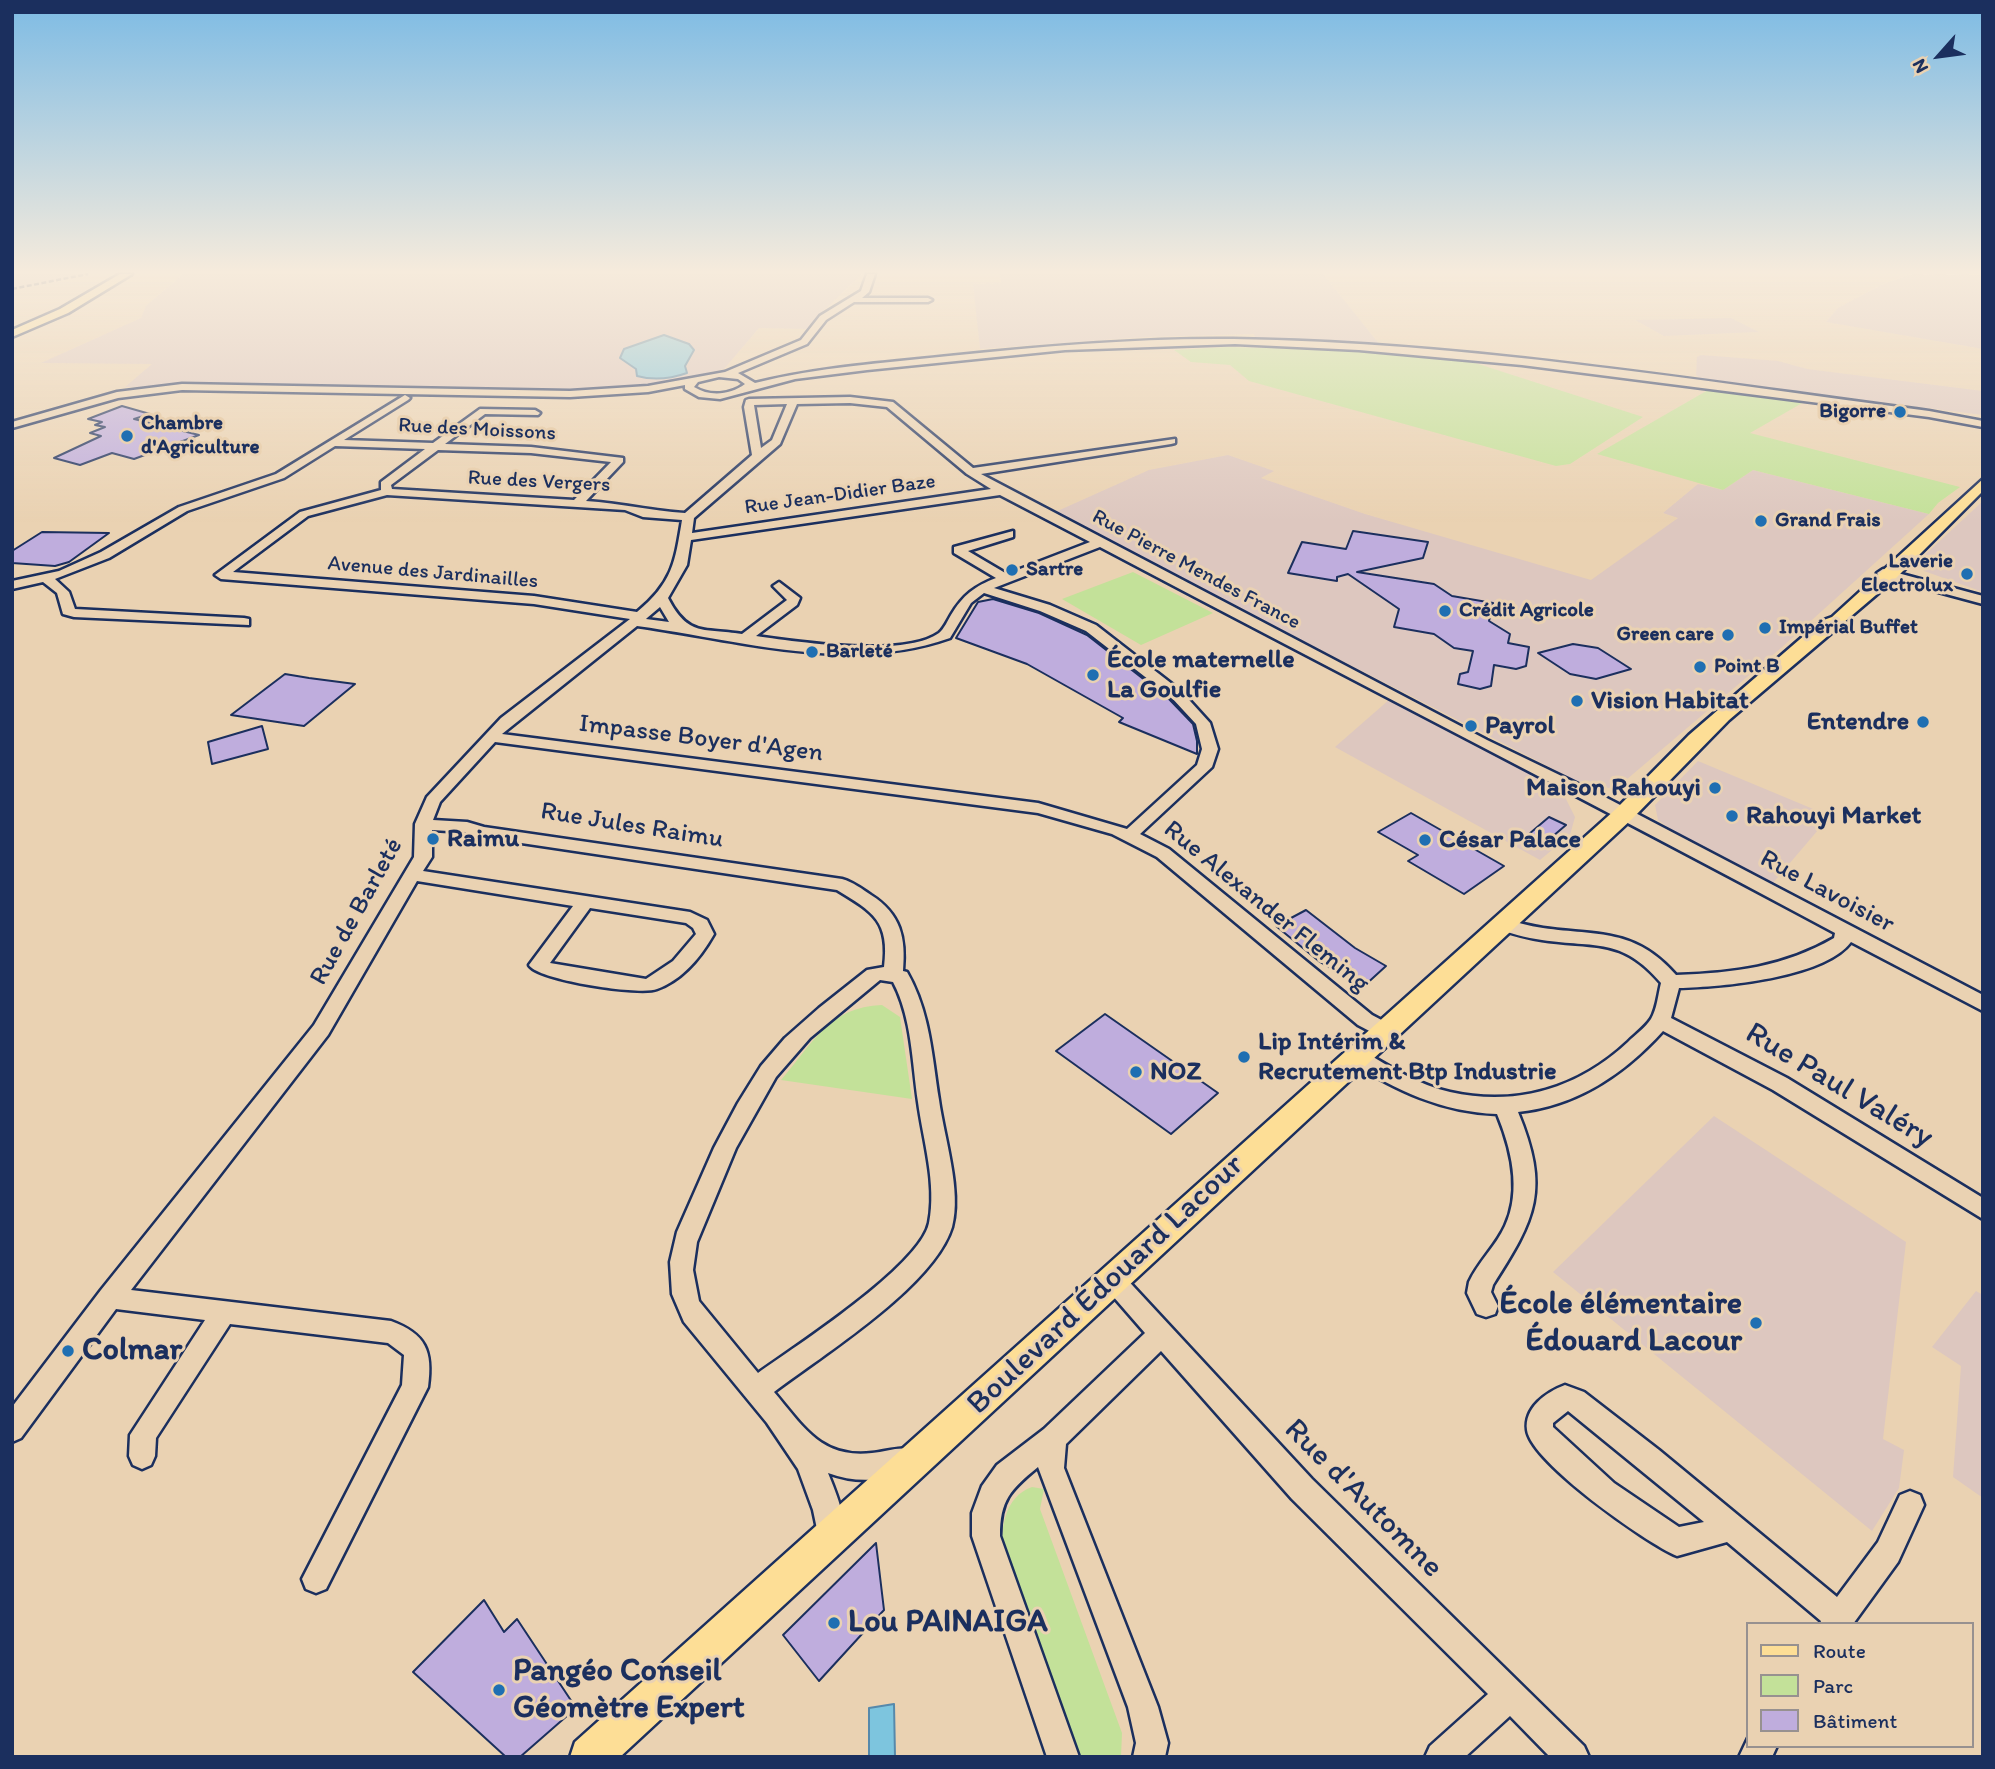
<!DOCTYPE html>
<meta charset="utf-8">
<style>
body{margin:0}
#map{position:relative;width:1995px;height:1769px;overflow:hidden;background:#ead2b2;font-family:Itim,sans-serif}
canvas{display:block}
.frame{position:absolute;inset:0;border:14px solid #1b2f5e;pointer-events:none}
.legend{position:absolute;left:1746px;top:1622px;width:228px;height:126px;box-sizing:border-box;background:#ead2b2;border:2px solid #979190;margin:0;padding:9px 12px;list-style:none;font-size:21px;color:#1b2f5e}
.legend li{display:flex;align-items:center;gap:14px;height:35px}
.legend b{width:35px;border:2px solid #979190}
.north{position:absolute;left:1904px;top:21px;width:70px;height:70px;-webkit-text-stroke:5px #ead2b2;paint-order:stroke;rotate:242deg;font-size:19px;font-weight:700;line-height:28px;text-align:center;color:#1b2f5e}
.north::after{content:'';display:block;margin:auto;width:24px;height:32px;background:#1b2f5e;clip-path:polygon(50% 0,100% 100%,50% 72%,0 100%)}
</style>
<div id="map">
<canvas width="1995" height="1769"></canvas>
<div class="frame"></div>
<ul class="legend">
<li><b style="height:9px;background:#fdde96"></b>Route</li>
<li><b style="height:19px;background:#c3e199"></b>Parc</li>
<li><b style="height:19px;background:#bfaddd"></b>Bâtiment</li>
</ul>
<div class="north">N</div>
</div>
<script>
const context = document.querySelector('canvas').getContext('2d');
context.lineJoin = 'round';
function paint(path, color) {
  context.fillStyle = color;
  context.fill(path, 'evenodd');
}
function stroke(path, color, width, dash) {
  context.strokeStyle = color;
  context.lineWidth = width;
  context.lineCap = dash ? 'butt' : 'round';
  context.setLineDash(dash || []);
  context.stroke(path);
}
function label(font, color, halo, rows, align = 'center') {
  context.font = font + ' Itim,sans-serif';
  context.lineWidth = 6;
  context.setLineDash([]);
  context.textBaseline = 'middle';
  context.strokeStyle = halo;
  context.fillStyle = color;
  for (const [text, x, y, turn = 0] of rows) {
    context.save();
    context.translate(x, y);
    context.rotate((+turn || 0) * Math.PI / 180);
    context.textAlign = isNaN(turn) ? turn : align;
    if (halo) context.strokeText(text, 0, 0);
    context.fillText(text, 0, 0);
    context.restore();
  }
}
paint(new Path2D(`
 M12,274H90L12,290Z
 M183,274H862L818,316L809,329L759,328L724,369L660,385L579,391L125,387L152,364L41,363L141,318L146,306Z
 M1000,274H1323L1380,345L1256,341L1254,334L1144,337L980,349L973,284L1001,283Z
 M1912,274L1983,275V349L1826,322L1838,308L1883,284Z
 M1731,318L1759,332L1664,336L1635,320Z
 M1701,355L1778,361L1807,369L1983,391V415L1703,380L1696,375L1697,357Z
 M1228,455L1274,471L1261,478L1365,514L1591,580L1678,518L1663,513L1698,484L1723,490L1753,470L1929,514L1781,648L1619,786L1609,788L1577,781L1053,513L1149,470Z
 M1983,501V592L1924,571L1917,562Z
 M1390,699L1562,791L1575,817L1570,835L1540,860L1335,747Z
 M1698,761L1830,816L1772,884L1685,839L1658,820L1655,805Z
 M1714,1116L1906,1242L1883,1439L1904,1450L1899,1488L1872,1531L1553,1272Z
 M1976,1291L1983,1295V1498L1953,1477L1961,1366L1932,1347Z`), '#ddc7bf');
paint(new Path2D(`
 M1228,347L1340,350L1466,360L1643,417L1570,464L1556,466L1249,381L1230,365L1191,362L1174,350Z
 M1708,390L1804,402L1750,433L1960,487L1938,503L1929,514L1753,470L1723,490L1597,454Z
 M1133,572L1213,613L1141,645L1062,599Z
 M882,1005L900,1017L912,1099L781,1080C813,1043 829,1007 882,1005Z
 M1032,1487L1044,1489L1040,1509L1122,1733L1121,1757H1076L1001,1553C1002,1527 1004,1497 1032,1487Z`), '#c3e199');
const water = new Path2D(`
 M664,335L689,344L694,350L685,366L687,373C670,379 655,381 637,376L636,369L620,358L624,349Z
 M894,1704L895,1757H869V1708Z`);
paint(water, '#7dc5de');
stroke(water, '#5689ab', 2);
const building = new Path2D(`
 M122,406L150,414L134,419L199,435L134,459L112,453L80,465L54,458L101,436L90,433L105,427L95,425L102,422L88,419Z
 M1353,531L1428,542L1423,558L1357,572L1434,584L1452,596L1493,603L1489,621L1510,634L1508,643L1529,647L1526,666L1516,669L1494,665L1491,686L1480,689L1458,684L1460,674L1468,672L1473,651L1454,648L1434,634L1394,627L1399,609L1348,574L1337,577V581L1288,573L1302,542L1346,549Z
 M42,532L109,533L69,562L55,566L12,563V551Z
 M993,599L1039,613L1087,635L1169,699L1193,724L1197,741V754L1119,722L1123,718L1027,664L956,638L978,602Z
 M1573,644L1598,648L1631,669L1596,679L1570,674L1538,653Z
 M285,674L309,678L355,684L304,726L231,715Z
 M262,726L268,749L212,764L208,742Z
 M1411,813L1504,866L1464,894L1408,861L1418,855L1378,832Z
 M1549,817L1566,825L1539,848L1522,840Z
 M1306,910L1355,948L1386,966L1363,987L1320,962L1276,926Z
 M1105,1014L1218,1093L1171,1134L1056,1051Z
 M876,1543L884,1610L819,1681L783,1635Z
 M484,1600L504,1632L517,1619L576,1708L520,1757H506L413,1672Z`);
paint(building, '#bfaddd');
stroke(building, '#1b2f5e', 2);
const minor = new Path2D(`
 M867,274H875L869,292L862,298H928L932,300L928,302H854L826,320L807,344L738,373L755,383C818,367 884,363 949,356C1043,346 1138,338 1233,339C1466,342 1698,381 1929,411L1983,421V427L1929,417L1522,365L1359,350L1235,344L1065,350L867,370L795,379L720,399L699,397L685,389V385L648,392L570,397L182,390L118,398L12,428V422L117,392L182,384L570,391L648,386L725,372L801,340L820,316L861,291ZM719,377L738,379L745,384C730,395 710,397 694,387L698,382Z
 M405,395L410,398L408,400L344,440L433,443L480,409L535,410L540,413L538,415L485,414L445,444L531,447L623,458V462L586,501C620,503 651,511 685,513L752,455L744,407L746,400L749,399L850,397L893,402L973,468L1175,439V443L1171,444L981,474L1487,740L1603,796L1983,995V1011L1851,942C1824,978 1722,987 1679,988L1671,1018L1787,1078L1983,1198V1219L1773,1090L1663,1031C1624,1074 1577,1106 1518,1112C1550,1190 1536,1218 1493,1285L1491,1292L1498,1306L1495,1314L1486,1317L1477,1314L1467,1293L1469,1282C1478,1262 1496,1246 1505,1226C1522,1190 1511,1148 1497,1114C1441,1112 1396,1090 1349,1061L1346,1056L1349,1051L1356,1048L1363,1051C1390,1067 1419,1085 1450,1092C1517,1107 1579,1088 1628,1042C1635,1035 1645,1028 1651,1019C1657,1009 1658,995 1661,983C1622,937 1596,948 1542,940C1526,938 1510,933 1495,928L1492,924L1495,920L1501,918C1515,922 1529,926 1543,928C1599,936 1635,928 1676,975C1733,973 1784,967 1834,938L1835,933C1591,802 1344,676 1100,547L994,588L1050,605L1096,625L1181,691L1210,723L1218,749L1212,767L1140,834L1169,849L1372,1015L1391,1025L1394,1030L1391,1035H1377L1358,1025L1157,857L1112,834L1038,813L495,742L440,802L433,820L467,822L484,827L842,879C853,882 862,889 871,895C901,914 906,938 903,971L907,972C930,1012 932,1056 939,1100C944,1137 962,1191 952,1227C934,1286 823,1355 774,1392C803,1426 821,1459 872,1453C887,1452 901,1445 915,1451L919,1460L915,1469C887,1481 857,1484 828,1473C837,1495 850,1526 841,1548L831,1552L821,1548L813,1510L798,1469L767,1423L684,1322L672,1294L670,1262L677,1232L714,1148L738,1103L761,1066L785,1038L819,1008L867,970L884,967C890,921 873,912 837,890L481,837L465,832L432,830V857L423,871L690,912L707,920L714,934C701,957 682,980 657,989C641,996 537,980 529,965L573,906L417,881L328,1035L131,1290L391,1321C426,1334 433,1351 428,1387L326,1589L316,1593L306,1589L302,1579L402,1385L404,1355L388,1343L230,1324L156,1438L155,1456L151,1465L142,1469L133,1465L129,1456L130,1435L205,1320L116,1309L21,1438L12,1442V1407L101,1290L314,1025L414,857L415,824L427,797L501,718L630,619L534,604L221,579L215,575L300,512L381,490V482L425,449L335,446L284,478L187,511L109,558L55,579L69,592L75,609L244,618L249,619V625L74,617L63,614L57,593L43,582L12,589V581L59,571L101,552L179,507L276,474ZM850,403L887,407L967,474L991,489L692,533L694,518L780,444L797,404ZM787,404L772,440L761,448L754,405ZM438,450L531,453L611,462L574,500L392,489L391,485ZM387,495L625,510L643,517L682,520C675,562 673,582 637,612L534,596L233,572L308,516ZM1000,495L1090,542L1007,574L968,551L1013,537V531L954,547V553L996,578C975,586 963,595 951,615C948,620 944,629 939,633C904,658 798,642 756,636L797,605L800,598L779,582L773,586L787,600L742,634C704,628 688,637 668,598L687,565L691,540ZM984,593L1040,611L1086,631L1171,697L1196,724L1202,749L1197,765L1127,829L1038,803L502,734L637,626C739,640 849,674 950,638L971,603ZM660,607L669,622L646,619L647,618ZM590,908L686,923L693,928L696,934L673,961L646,979L550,963ZM880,980L893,982C912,1018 912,1062 918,1102C923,1140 937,1184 929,1223C920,1266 796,1346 758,1373L699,1301L693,1270L697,1242L736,1148L776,1077L810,1038Z
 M1883,569L1983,596V604L1879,576L1877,573Z
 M1113,1269L1121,1273L1312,1479L1584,1746L1589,1757H1550L1510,1716L1465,1757H1425L1430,1746L1488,1694L1292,1499L1161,1351L1066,1444L1064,1468L1158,1707L1168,1743L1165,1757H1133L1136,1743L1128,1707L1038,1467C1010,1490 1000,1500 1000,1536L1079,1757H1047L972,1536V1513L982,1486L997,1465L1044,1429L1145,1333L1105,1287L1101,1280L1105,1273Z
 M1565,1385L1584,1392L1659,1450L1837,1597L1878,1542L1900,1495L1910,1491L1920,1495L1924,1505L1898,1562L1853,1624H1820L1821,1621L1727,1542L1677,1556C1646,1543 1531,1462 1527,1430C1524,1408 1546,1392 1565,1385ZM1568,1411L1704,1522L1679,1527L1614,1483L1553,1427V1423Z
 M1748,1738V1746H1777L1772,1757H1739Z`);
const major = new Path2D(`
 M120,274H132L68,313L12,337V330L60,309Z
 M1983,479V491L1896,578L1729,720L1632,819L620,1757H570L575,1742L1616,809L1689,735L1821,621L1832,617Z`);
stroke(minor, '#1b2f5e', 5);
stroke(major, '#1b2f5e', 5);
paint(minor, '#ead2b2');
paint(major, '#fdde96');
stroke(new Path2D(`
 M12,289L88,274`), '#1b2f5e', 2.5, [5, 2.5]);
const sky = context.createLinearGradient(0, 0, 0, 522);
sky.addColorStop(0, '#7dbbe4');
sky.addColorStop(0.52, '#f6ebdc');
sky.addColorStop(1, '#f6ebdc00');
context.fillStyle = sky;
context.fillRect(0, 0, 1995, 522);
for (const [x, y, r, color] of [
 [1900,412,7,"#1f6fb2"],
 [127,436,7,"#1f6fb2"],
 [1761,521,7,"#1f6fb2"],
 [1012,570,7,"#1f6fb2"],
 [1967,574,7,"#1f6fb2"],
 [1445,611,7,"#1f6fb2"],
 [1765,628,7,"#1f6fb2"],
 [1728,635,7,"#1f6fb2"],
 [812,652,7,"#1f6fb2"],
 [1700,667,7,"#1f6fb2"],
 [1093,675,7,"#1f6fb2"],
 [1577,701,7,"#1f6fb2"],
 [1923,722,7,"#1f6fb2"],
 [1471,726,7,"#1f6fb2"],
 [1715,788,7,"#1f6fb2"],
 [1732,816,7,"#1f6fb2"],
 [433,839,7,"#1f6fb2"],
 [1425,840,7,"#1f6fb2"],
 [1244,1057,7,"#1f6fb2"],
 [1136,1072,7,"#1f6fb2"],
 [1756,1323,7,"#1f6fb2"],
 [68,1351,7,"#1f6fb2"],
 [834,1623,7,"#1f6fb2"],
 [499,1690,7,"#1f6fb2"]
]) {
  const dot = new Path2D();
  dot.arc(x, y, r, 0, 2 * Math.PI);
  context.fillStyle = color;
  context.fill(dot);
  stroke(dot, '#ead2b2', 2.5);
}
label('bold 21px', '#1b2f5e', '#ead2b2', [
 ["Bigorre",1886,412,"right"],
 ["Chambre",141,424],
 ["d'Agriculture",141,448],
 ["Grand Frais",1775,521],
 ["Laverie",1953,562,"right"],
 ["Electrolux",1953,586,"right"],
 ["Sartre",1026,570],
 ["Crédit Agricole",1459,611],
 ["Impérial Buffet",1779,628],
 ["Green care",1714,635,"right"],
 ["Barleté",826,652],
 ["Point B",1714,667]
], 'left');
label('21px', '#1b2f5e', '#ead2b2', [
 ["Rue des Moissons",477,430,3],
 ["Rue des Vergers",539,482,3],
 ["Rue Jean-Didier Baze",840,495,-8],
 ["Rue Pierre Mendes France",1196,570,28],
 ["Avenue des Jardinailles",433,573,5]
]);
label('bold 26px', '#1b2f5e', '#ead2b2', [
 ["École maternelle",1107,660],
 ["La Goulfie",1107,690],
 ["Vision Habitat",1591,701],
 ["Entendre",1909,722,"right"],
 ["Payrol",1485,726],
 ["Maison Rahouyi",1701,788,"right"],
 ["Rahouyi Market",1746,816],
 ["Raimu",447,839],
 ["César Palace",1439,840],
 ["Lip Intérim &",1258,1042],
 ["Recrutement Btp Industrie",1258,1072],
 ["NOZ",1150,1072]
], 'left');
label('26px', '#1b2f5e', '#ead2b2', [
 ["Impasse Boyer d'Agen",701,739,7],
 ["Rue Jules Raimu",632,826,9],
 ["Rue Lavoisier",1827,892,28],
 ["Rue Alexander Fleming",1266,907,39],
 ["Rue de Barleté",357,912,-61]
]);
label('32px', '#1b2f5e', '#ead2b2', [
 ["Rue Paul Valéry",1839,1086,31],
 ["Boulevard Édouard Lacour",1106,1285,-43],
 ["Rue d'Automne",1363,1499,45]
]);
label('bold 32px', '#1b2f5e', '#ead2b2', [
 ["École élémentaire",1742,1305,"right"],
 ["Édouard Lacour",1742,1342,"right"],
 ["Colmar",82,1351],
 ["Lou PAINAIGA",848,1623],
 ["Pangéo Conseil",513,1672],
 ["Géomètre Expert",513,1709]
], 'left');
</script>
